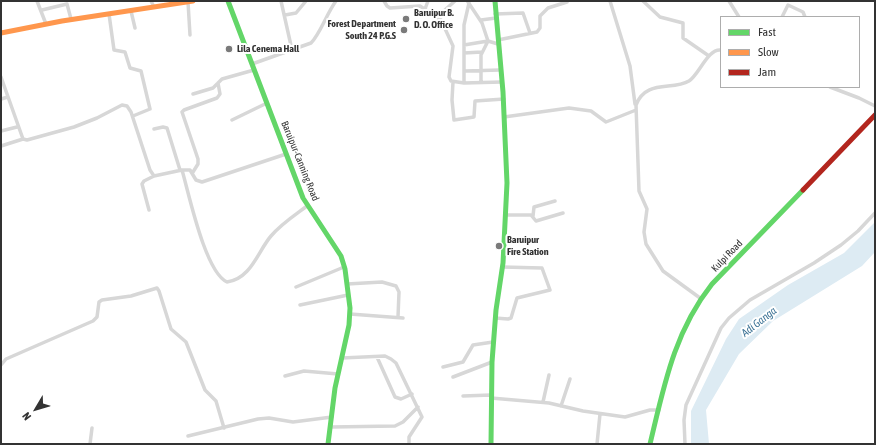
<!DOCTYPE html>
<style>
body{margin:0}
#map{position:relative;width:876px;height:445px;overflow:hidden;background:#fff;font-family:"Asap Condensed",sans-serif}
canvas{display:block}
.frame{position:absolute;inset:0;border:2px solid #333;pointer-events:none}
.legend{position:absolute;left:720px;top:16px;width:140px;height:72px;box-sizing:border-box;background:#fff;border:1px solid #adadad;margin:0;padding:5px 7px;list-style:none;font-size:12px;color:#333}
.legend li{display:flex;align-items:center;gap:8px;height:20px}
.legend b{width:20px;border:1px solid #adadad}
.north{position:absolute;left:16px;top:389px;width:40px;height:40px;-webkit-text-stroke:3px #fff;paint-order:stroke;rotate:232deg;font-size:11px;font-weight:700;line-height:16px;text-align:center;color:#333}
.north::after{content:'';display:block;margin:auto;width:14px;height:18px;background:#333;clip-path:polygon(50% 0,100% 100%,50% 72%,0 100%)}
</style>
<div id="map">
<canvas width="876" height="445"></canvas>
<div class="frame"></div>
<ul class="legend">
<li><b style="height:5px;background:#63d668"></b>Fast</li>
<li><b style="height:5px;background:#ff974d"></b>Slow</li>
<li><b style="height:5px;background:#b3261e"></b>Jam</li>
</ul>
<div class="north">N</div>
</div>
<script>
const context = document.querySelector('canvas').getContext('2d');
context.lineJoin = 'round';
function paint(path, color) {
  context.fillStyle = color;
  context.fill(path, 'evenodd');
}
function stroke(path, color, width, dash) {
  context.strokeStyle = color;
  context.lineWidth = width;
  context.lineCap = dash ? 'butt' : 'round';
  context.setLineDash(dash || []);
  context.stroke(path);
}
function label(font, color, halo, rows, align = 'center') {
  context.font = font + ' "Asap Condensed",sans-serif';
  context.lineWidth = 4;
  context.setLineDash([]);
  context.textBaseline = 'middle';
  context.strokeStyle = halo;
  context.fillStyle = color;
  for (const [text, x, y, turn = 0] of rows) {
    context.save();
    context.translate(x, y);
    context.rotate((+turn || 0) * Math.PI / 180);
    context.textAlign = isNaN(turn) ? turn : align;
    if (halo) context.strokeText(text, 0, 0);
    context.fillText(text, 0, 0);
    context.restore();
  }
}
paint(new Path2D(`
 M875,222V252L862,266L773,321L739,354L706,410L709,444H691V411L726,339L739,319L788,285L844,253Z`), '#ddebf3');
stroke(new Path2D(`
 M37,1L46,24
 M151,1L154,7
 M281,1L292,50
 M384,1L387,6L390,8L420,6L441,20L453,46L449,77L451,81L464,83L502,82
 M610,1L630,66L635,104
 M643,1L660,17L683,23V38L709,56
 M729,1L739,17
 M188,2L190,35
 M468,2L482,23L488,41L498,44
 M425,9L428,1
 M42,10L67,4L71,19
 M131,11L135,28
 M109,14L114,50L125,52L130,68L141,71L150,109L133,116
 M495,14L523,13L530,33
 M285,15L296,13L306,1
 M437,17L455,1
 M782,17L788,5L803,12L805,17
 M481,20L496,18
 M498,40L537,32L540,28V16L548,8L567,2
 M464,45L488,41
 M464,53L482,52
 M252,64L311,43C320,34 327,13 336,1
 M465,71L500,70
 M1,77L23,139L27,140L74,127L97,118L122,105L127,106L131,112L150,170L154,176L182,170H190L196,180L202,182L286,154
 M453,82L452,100L454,120L474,117L475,101L504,99
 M464,83V25L469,3
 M481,83V55L488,41
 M830,87L859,98L875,106
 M193,94L213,88L222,79L254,70
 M1,99L8,97
 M504,117L569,108L591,111L606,122L636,110
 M232,120L267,103
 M154,129L163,127L167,128L180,170
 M1,131L17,127
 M1,146L23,139
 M182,170C189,194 205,272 227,282C251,279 258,251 271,236C281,224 295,215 307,206
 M193,172L198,164V159L182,112L184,110L217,98L220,94L218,83
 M149,210L142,184L144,181L154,176
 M506,215H531L536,221L563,213
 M533,216L534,207L555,201
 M347,284L382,282L396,286L399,292L398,317
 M296,287L344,267
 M700,298L663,271L646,244L644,232L647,209L639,191L636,105C646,79 672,91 689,81C699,75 708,48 721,50
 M300,305L348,295
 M350,314L403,318
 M495,318L508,319L511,318L517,298L550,290L542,268L502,267
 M377,357L395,397L401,399L412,394
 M342,358L385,356L391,359L396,363L422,417L409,437V444
 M1,365L6,359L93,321L97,317L99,302L102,300L131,296L157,288L159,291L171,329L186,342L205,390L216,401L224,428
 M443,367L463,362L473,345L493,342
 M285,376L304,371L338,374
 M453,377L492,362
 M463,396L491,395
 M491,398L549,403L583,411L625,417L650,410H659
 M543,402L549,375
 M561,406L570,379
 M331,427L395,426L403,422L418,407
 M188,436L258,419L269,418L293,422L332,417
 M90,444L92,428
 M597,444L600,414
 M685,444L684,420L686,405L721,328L729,318L750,300L814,263L841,245L858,231L875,213`), '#d7d7d7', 3.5);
stroke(new Path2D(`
 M228,1L303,198L341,256L345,269L350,308L349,325L335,388L328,444
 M491,444L492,362L496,310L503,263L507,183L503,92L495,1
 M650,444C664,386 674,332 712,284L803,190`), '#63d668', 5);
stroke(new Path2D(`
 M1,33L62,21L193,1`), '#ff974d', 5);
stroke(new Path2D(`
 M803,190L875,115`), '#b3261e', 5);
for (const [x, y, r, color] of [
 [406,19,4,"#7a7a7a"],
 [404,30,4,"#7a7a7a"],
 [229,49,4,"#7a7a7a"],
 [499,246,4,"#7a7a7a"]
]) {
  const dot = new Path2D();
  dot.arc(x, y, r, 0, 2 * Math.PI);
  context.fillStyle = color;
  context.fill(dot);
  stroke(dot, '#fff', 1.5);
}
label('bold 10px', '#333', '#fff', [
 ["Baruipur B.",414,13],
 ["D. O. Office",414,25],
 ["Forest Department",396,24,"right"],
 ["South 24 P.G.S",396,36,"right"],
 ["Lila Cenema Hall",237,49],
 ["Baruipur",507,240],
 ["Fire Station",507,252]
], 'left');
label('10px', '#333', '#fff', [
 ["Baruipur-Canning Road",300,161,68],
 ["Kulpi Road",727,256,-46]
]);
label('italic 11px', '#3f7597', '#fff', [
 ["Adi Ganga",759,322,-38]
]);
</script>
